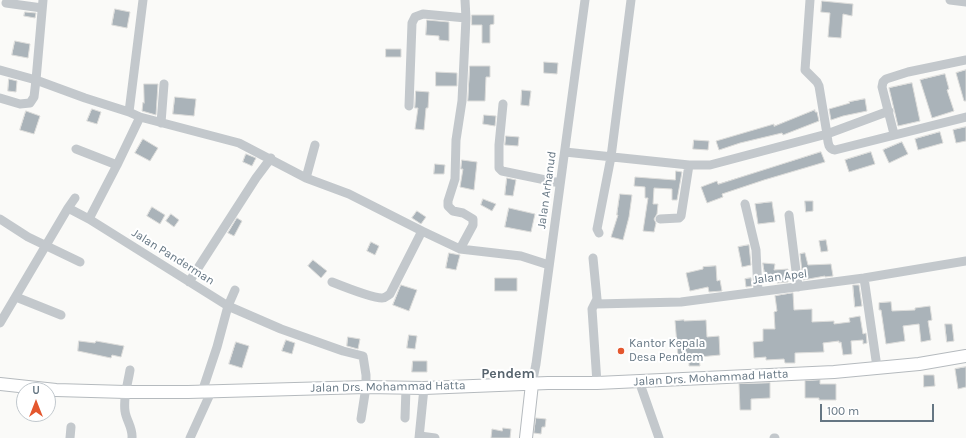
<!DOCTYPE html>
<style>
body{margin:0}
#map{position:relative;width:966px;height:438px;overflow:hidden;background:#fafaf8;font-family:Karla,sans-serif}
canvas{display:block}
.north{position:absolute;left:16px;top:382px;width:40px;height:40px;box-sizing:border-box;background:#fff;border:1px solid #c1c8cd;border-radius:50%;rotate:0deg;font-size:11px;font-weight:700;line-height:16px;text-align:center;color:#657683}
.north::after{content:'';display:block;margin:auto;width:14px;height:18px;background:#e4572e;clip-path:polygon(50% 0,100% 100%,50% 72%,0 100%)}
.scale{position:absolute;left:820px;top:404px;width:114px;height:18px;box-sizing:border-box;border:2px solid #657683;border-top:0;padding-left:5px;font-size:12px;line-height:14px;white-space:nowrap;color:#657683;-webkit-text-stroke:3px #fff;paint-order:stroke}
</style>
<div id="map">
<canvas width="966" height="438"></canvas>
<div class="north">U</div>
<div class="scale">100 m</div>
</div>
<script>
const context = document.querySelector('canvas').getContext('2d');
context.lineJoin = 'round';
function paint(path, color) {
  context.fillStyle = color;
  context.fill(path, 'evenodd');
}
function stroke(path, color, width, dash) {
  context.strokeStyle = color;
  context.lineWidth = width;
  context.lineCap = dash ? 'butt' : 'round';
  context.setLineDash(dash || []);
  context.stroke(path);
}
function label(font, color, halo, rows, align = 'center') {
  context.font = font + ' Karla,sans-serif';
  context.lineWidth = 4;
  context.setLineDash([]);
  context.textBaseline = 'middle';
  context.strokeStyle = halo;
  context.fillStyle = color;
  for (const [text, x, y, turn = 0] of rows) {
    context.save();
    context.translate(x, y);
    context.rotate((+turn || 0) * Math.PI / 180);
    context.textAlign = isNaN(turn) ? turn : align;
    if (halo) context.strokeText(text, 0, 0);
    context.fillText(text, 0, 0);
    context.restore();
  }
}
const building = new Path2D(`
 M822,1L853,4L852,16L843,14L841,38L828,37L830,13L821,12Z
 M115,9L130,12L127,28L112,25Z
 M25,12L36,13L35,18L24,16Z
 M472,15H494V24L490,25V43H482V25H472Z
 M427,20L449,22V41L439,40V36L426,35Z
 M15,41L30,44L28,58L12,55Z
 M386,49H401V57H386Z
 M544,62L558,63L557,74L544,73Z
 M470,66H490V77H486L485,101H468Z
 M966,70V101H964L956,73Z
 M436,72L457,73V86H436Z
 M945,74L949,89L947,90L954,111L932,118L920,80Z
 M9,79L17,81L16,92L8,91Z
 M912,83L920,121L898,126L889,88Z
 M144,84H158L156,115L142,111L143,102L144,103Z
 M522,90L531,91L529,106L521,105Z
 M416,91L429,92L428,108H426L424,130L415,129L418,108H415Z
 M175,97L196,99L194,116L173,114Z
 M865,99L867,111L843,116L831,120L829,109L850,103L849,102Z
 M92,109L101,112L97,124L87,121Z
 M815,110V112H817L819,121L783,135L782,133L740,143L719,150L716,141L774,124V126Z
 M26,111L40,116L34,134L20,130Z
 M484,115L496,116L495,126L483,124Z
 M966,127V141L956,143L953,130Z
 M940,132L943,143L918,150L915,139Z
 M506,136L519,137L518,146L505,145Z
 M143,139L158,148L150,161L135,153Z
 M694,140L709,141L708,150L693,149Z
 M902,142L908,154L889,163L883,150Z
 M821,152L825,162L764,180L722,194L723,197L707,203L701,187L717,181L718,184Z
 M871,152L875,164L849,172L845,160Z
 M246,154L256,158L252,166L243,162Z
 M462,160L477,162L474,190L460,187L463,169H461Z
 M435,164L445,165L444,174H434Z
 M676,171L682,172L677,200H672V189L654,188L653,204H658L657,214L654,219L656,223L654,232L643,231L648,198H645V187L634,186L635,177L675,180Z
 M507,178L516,180L513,196L505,195Z
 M620,194L632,195L629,217L623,240L611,237L618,215H617Z
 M483,199L496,204L492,211L481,205Z
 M805,201H813V211L806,212Z
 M772,202L775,222L758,224L755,204Z
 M152,207L165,215L160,224L147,216Z
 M509,208L535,214L531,232L505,227Z
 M417,211L426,217L421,224L412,218Z
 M171,214L179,220L174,227L166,221Z
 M237,218L242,221L234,236L228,233Z
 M826,240L828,251L821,252L819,241Z
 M371,242L379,246L375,255L367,251Z
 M749,245L751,265L742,267L738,247Z
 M449,253L460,255L456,270L446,268Z
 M805,253L808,265L831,264L833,276L825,277V276L803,280L800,254Z
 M313,260L327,271L321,278L308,266Z
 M763,263L775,264L774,270L788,269V282L777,283V276L765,275Z
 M716,266L717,281L720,280L722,291L709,292L708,287L690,291L686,273L703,269V267Z
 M495,278H517V291H495Z
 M751,278L752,286L746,287L745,279Z
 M401,285L417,290L409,311L393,305Z
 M853,285H859L862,306L855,307Z
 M793,293L794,310L812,309V322L834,321V324L850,322L849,318L860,316L863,334L866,333L867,343L863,344V340L851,341L852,354L843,355L841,342L839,343V341L823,343L824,352L795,353V363H785L784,359L766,360V357L754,358L753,342L763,341V329H775L774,312L777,311L775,296Z
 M891,302L892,311L915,310V308L930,306L932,320L928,321L931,340L921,342L919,324L903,326L905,341L886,344L881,310H879V303Z
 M684,320V321L706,320L707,337L719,336L720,355L699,357L700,366H689V357H678L675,321Z
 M945,324H952L954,341L947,342Z
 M409,335L417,336L415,349L407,348Z
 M348,337L360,339L358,349L347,346Z
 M286,340L295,343L292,354L282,351Z
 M79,341L95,343L96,341L124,346L121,357L112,355L111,358L78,351Z
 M236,342L249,346L242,368L229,364Z
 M413,361H427V372H412Z
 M966,367V387L958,389L955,369Z
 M924,375H934L935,386L924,387Z
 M820,380V384H836V400H819V398H805V381Z
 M770,383V398L751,399V410H740L739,384Z
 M536,418L546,419L545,427H542L541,434L534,433Z
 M503,428L511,429L510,438H491L492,429L502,431Z`);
paint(building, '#aab3b9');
stroke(building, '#dcdcda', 1);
const major = new Path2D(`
 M0,384L56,390L126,392H188L366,387L424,388L548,383H597L834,372L919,364L966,356
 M526,438L532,384`);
stroke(major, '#b5babe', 14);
stroke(new Path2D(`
 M43,0L36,80L85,98L129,112L140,117L239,143L306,178L349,194L422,231L460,249L521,256L549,265
 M810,0L805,70L817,82L819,86L827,134L889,111
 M950,0L966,2
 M6,3L42,8
 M0,70L36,80L34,97L30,103L20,104L0,98
 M503,104L499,145V168L502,171L560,183
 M409,106L412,23L415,17L423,14L466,18
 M129,112L143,0
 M161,123L164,84
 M894,134L882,87L883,82L886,79L908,72L966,60
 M76,149L117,165
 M565,152L689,165H710L827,134C828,140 827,149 835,150L966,117
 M306,178L315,145
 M745,204L756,250L758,292
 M68,208L75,198
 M789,215L798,287
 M0,219L28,237L80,262
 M89,219L117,165L140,117
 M660,219L679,218L681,216L689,165
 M599,233L597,229L611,157L631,0
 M460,249L473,225V219L463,213L453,211L448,206V201L455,179L456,140L462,101L466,18L465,0
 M593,258L597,299L592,309L597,383
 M864,278L877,367
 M189,282L256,178L271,158
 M332,282C342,286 372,298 382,298C386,298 387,296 390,294L422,231
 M16,297L61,315
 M596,304L681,302L864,278L966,261
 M0,323L68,208L89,219L228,306L281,329L343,351L363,356L366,375V387L361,419
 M130,370C128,383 123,397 125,411C126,420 133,428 132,438
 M639,381L659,438
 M532,384L536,364L585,0
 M202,392L217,347L228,306L235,290
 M405,418L406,388
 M420,436L435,438
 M70,438L71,427
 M190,438L211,392
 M419,438L424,388
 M774,438H775`), '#c3c8cc', 9);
stroke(major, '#fff', 12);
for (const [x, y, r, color] of [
 [621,351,4,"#e4572e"]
]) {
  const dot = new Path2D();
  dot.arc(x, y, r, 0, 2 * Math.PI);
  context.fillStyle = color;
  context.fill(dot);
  stroke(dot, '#fff', 1.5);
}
label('12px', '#657683', '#fff', [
 ["Jalan Arhanud",547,190,-82],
 ["Jalan Panderman",173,257,32],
 ["Jalan Apel",780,277,-7],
 ["Jalan Drs. Mohammad Hatta",711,378,-3],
 ["Jalan Drs. Mohammad Hatta",388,387,-1]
]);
label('12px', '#657683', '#fff', [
 ["Kantor Kepala",629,344],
 ["Desa Pendem",629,358]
], 'left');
label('bold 14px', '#57646e', '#fff', [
 ["Pendem",508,374]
]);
</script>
